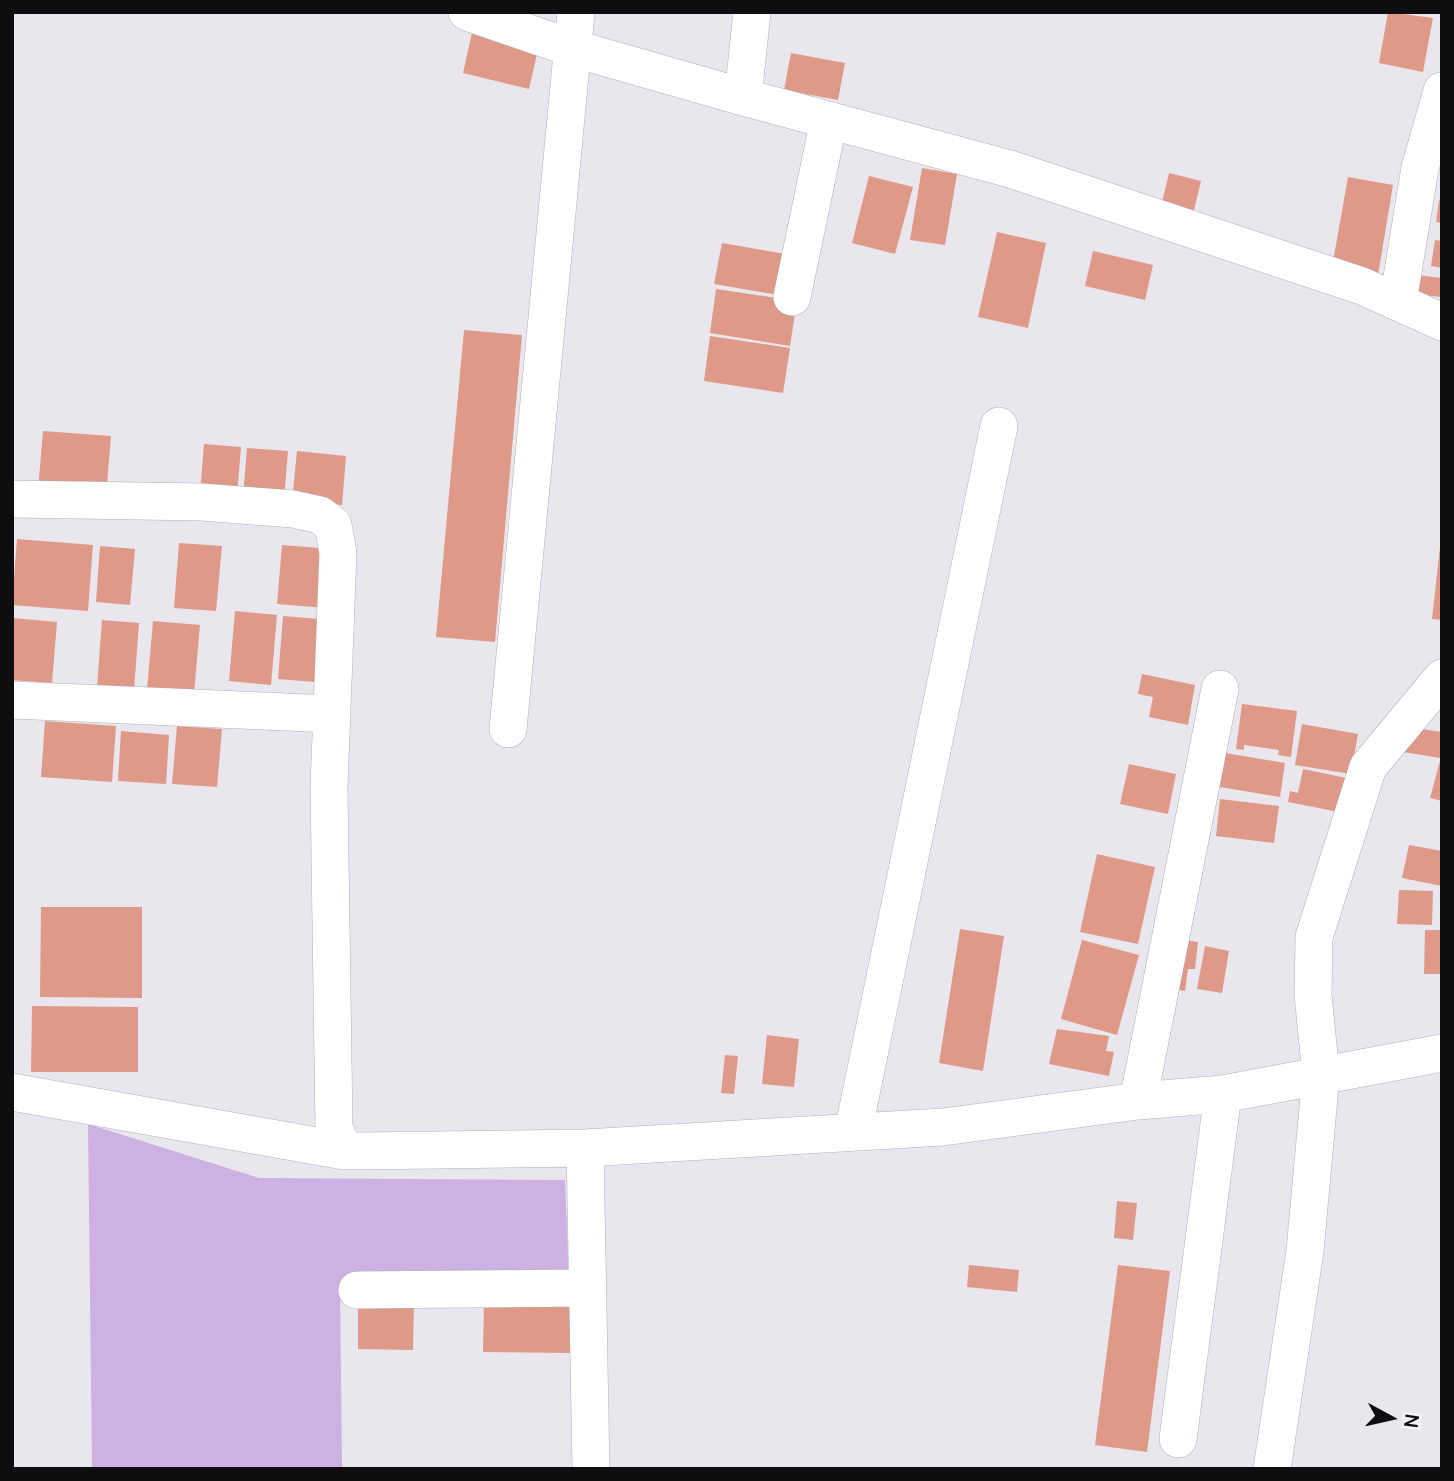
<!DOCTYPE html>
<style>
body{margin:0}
#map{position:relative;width:1454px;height:1481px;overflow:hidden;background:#eae6ee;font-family:Manrope,sans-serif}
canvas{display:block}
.frame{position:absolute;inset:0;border:14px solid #0f0d10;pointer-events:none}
.north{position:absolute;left:1356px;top:1383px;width:70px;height:70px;-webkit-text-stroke:5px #f7f3fb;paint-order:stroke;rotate:98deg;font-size:19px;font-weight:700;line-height:28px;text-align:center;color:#0f0d10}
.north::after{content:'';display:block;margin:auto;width:24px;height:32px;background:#0f0d10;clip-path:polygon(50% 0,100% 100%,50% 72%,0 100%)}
</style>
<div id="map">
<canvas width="1454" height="1481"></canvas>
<div class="frame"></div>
<div class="north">N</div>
</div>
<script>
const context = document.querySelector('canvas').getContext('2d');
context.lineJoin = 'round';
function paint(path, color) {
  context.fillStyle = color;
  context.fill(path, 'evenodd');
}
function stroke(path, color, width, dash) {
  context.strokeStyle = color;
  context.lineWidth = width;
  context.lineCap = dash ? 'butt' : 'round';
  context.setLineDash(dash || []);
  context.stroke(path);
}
paint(new Path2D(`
 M88,1124L259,1178L565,1180L569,1281H340L342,1467L92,1469Z`), '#ccb1e2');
paint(new Path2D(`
 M1388,12L1433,18L1423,72L1379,63Z
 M473,28L539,45L529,89L463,73Z
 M791,53L845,63L838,100L784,90Z
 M922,168L957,174L945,245L910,240Z
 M1169,173L1201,181L1192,218L1160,211Z
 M869,176L913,187L895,254L852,243Z
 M1348,177L1393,185L1377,281L1331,273Z
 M1439,200H1442V223L1436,222Z
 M997,232L1046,243L1028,328L978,317Z
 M1435,240L1442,241V268L1431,266Z
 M722,243L791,255L784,296L714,284Z
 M1093,251L1153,265L1145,300L1085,286Z
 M1417,275L1442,278L1441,297L1415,294Z
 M716,289L797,301L790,346L710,333Z
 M464,330L522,335L495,642L436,637Z
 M710,336L790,348L783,393L704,381Z
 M43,431L111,436L106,496L38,490Z
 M204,444L241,447L237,496L200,493Z
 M247,448L288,451L284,499L243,496Z
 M297,451L346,456L342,505L292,501Z
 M17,539L93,545L88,611L12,605Z
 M179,543L222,546L216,611L174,608Z
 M282,545L332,549L327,608L277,604Z
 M100,546L135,549L130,605L96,602Z
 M1440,547L1442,548V620L1432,619Z
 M235,611L277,615L271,685L229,681Z
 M283,616L331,620L326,683L278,679Z
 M12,618L57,622L52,683L12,680Z
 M102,620L139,623L134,690L97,687Z
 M153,621L200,625L194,694L147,690Z
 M1142,674L1195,685L1188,725L1149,717L1153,697L1138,694Z
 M1242,704L1297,711L1291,757L1278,755L1279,750L1244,745V750L1236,749Z
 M45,721L116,726L112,782L41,777Z
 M1302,724L1358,734L1351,774L1295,765Z
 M177,726L222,729L217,787L172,784Z
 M1407,727L1442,732L1440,758L1403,752Z
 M121,731L169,735L166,784L118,781Z
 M1225,753L1285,763L1280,797L1220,787Z
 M1441,757L1442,758V801L1430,798Z
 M1129,764L1176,774L1168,814L1120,804Z
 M1303,769L1351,779L1344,813L1288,802L1290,791L1298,793Z
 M1220,799L1279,806L1274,843L1216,836Z
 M1409,845L1442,851V886L1402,878Z
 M1097,854L1155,867L1138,944L1080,932Z
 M1399,890L1433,891L1432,925L1397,924Z
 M41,907H142V998L40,997Z
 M960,929L1004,936L983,1071L939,1063Z
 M1425,930H1442V974H1424Z
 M1178,939L1198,942L1195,969H1188L1185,991L1172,989Z
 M1082,940L1139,955L1117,1035L1061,1019Z
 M1205,946L1229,951L1222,993L1197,989Z
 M32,1006L138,1007V1072H31Z
 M1057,1029L1109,1036L1106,1051L1114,1052L1109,1076L1049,1064Z
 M767,1035L799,1039L794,1087L762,1084Z
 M725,1055L738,1056L734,1094L721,1093Z
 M1117,1201L1137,1203L1133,1240L1114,1238Z
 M969,1265L1019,1270L1017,1292L967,1287Z
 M1118,1265L1170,1271L1147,1452L1095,1445Z
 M358,1297L414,1298L413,1350L358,1349Z
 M484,1298L572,1299L571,1353L483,1352Z`), '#de9988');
const minor = new Path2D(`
 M467,12L572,48L743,97
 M752,12L743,97L1010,169L1362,286L1442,322
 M792,297L829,120
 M1398,302L1420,168L1442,91
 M12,499L201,502L293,509L320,515L333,525L338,553L329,787L334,1128L344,1151H361L585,1148
 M12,700L332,714
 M508,729L576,12
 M12,1092L344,1151
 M1138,1101L1220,689
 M853,1132L999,426
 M357,1290L587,1288
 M1178,1439L1223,1094
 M591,1469L585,1148L943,1127L1138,1101L1223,1094L1442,1053
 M1272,1469L1305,1251L1321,1075L1313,995L1314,937L1368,767L1442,678`);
stroke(minor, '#b2aeb5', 38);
stroke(minor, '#fff', 37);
</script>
